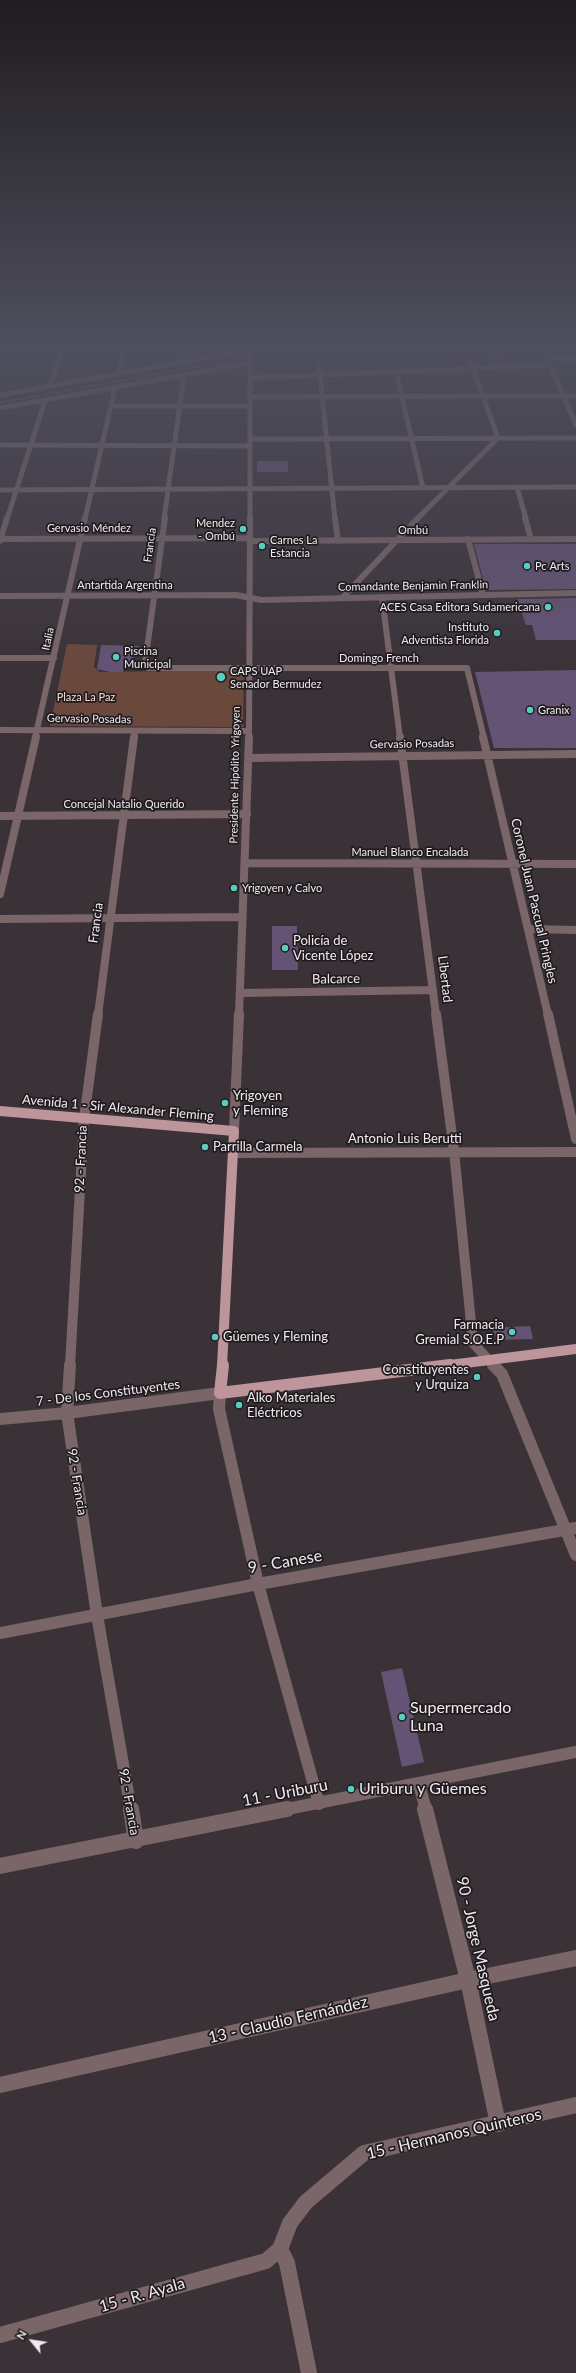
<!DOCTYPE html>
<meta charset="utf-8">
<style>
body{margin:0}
#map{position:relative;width:576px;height:2373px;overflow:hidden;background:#3b3238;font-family:Lato,sans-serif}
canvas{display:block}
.north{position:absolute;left:12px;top:2321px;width:40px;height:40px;-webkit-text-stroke:3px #1f1b1e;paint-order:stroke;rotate:300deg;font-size:11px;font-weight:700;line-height:16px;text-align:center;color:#f0eaee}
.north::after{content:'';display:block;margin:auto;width:14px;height:18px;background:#f0eaee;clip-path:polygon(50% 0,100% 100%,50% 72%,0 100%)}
</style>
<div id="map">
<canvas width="576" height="2373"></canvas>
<div class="north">N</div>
</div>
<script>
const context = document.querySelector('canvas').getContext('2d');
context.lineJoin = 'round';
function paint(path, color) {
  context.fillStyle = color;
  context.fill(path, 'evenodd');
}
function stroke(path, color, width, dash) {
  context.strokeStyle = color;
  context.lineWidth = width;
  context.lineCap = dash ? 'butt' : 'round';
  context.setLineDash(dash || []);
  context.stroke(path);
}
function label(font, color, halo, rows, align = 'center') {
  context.font = font + ' Lato,sans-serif';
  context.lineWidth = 3.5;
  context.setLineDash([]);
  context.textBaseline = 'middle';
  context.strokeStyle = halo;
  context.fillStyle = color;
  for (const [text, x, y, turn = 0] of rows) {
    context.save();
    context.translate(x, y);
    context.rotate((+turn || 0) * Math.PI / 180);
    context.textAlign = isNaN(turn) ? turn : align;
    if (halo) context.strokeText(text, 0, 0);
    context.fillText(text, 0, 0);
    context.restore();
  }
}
paint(new Path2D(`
 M478,346H528L530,350H536L538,355L485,357Z
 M67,644L97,645L94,667L100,672L244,670L243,727L50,726Z`), '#6b483c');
paint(new Path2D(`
 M257,461H288V472H257Z
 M474,544H576V589L486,590Z
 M576,598V640H536L532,625H526L517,599Z
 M101,645L139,646L128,667H124L123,672H110L97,669Z
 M576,670V748H494L475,672Z
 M272,926H297L298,970H272Z
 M530,1326L533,1339L497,1340L492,1328Z
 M402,1668L424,1762L402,1767L381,1672Z`), '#645375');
stroke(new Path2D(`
 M542,346L576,425
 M547,359H576
 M184,362L186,346
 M319,366L335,519
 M396,371L423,488
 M119,373L125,346
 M251,378L550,365
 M50,386L63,346
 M0,395L273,346
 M251,397L576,396
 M111,406H250
 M0,408L250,363
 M250,439L576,438
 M0,445L249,446
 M517,487L526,519
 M0,490L576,487
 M7,519L45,401
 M85,519L115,388
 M164,519L184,375
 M250,519V346
 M417,519L498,438L470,360`), '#7a6668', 5);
stroke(new Path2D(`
 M165,518L145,663L148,668H467L484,738
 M335,518L338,541
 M525,518L531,539
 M0,539L250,538
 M468,539L483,595
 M0,541L7,518
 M250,541L576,539
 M0,596L236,595L261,600L576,593
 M382,597L400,738
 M342,598L418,518
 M0,658H54
 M0,730L249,731
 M35,738L85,518
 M134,738L135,731
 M249,738L250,518`), '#7a6668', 6);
stroke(new Path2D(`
 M400,737L436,1015
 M483,737L548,1015
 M249,758L576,754
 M0,816L247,814
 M245,863L576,864
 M0,894L36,737
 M0,919L241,917
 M529,929L576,930
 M240,993L433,990
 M98,1015L134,737
 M239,1015L249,737`), '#7a6668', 8);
stroke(new Path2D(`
 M436,1014L454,1151L473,1343L494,1366
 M548,1014L576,1139
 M234,1131L239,1014
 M233,1153L576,1152
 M70,1366L84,1119L98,1014`), '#7a6668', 10);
stroke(new Path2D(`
 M70,1365L67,1413L97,1615L131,1810
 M493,1365L502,1374L576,1555
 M0,1419L67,1413L220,1393L219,1409L258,1584L319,1804
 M0,1633L258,1584L576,1528
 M419,1784L426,1810
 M282,1810L576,1752`), '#7a6668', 12);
stroke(new Path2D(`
 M131,1809L136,1841
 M425,1809L468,1980L498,2124
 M0,1866L287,1809
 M0,2085L468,1980L576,1958
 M280,2249L287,2263L309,2373
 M0,2335L266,2261L280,2249L290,2223L306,2202L364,2153L576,2105`), '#7a6668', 16);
stroke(new Path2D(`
 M0,1111L234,1131L222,1366
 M442,1366L576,1349`), '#be959a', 10);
stroke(new Path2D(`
 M223,1365L220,1393L450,1365`), '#be959a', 12);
stroke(new Path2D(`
 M0,403L309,346`), '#aaa3a8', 1.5, [1, 2]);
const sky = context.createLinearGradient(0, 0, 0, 679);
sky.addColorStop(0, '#201c1f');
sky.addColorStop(0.51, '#4f4f5e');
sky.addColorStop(1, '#4f4f5e00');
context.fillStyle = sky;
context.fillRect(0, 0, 576, 679);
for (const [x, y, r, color] of [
 [243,529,4,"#59cebf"],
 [262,546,4,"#59cebf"],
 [527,566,4,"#59cebf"],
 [548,607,4,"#59cebf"],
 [497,633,4,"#59cebf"],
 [116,657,4,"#59cebf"],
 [221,677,5,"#59cebf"],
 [530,710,4,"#59cebf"],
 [234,888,4,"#59cebf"],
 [285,948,4,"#59cebf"],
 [225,1103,4,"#59cebf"],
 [205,1147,4,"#59cebf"],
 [512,1332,4,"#59cebf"],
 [215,1337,4,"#59cebf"],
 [477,1377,4,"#59cebf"],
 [239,1405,4,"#59cebf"],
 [402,1717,4,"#59cebf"],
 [351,1789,4,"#59cebf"]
]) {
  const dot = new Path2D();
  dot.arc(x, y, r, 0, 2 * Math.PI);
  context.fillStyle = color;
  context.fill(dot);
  stroke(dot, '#1f1b1e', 1.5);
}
label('11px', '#f0eaee', '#1f1b1e', [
 ["Mendez",235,523,"right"],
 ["- Ombú",235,536,"right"],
 ["Carnes La",270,540],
 ["Estancia",270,553],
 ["Pc Arts",535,566],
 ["ACES Casa Editora Sudamericana",540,607,"right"],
 ["Instituto",489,627,"right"],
 ["Adventista Florida",489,640,"right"],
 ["Piscina",124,651],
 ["Municipal",124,664],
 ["CAPS UAP",230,671],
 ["Senador Bermudez",230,684],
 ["Granix",538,710],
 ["Yrigoyen y Calvo",242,888]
], 'left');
label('11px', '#f0eaee', '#1f1b1e', [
 ["Gervasio Méndez",89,528],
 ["Ombú",413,530],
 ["Francia",150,545,-82],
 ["Antartida Argentina",125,585],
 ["Comandante Benjamin Franklin",413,586,-1],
 ["Italia",48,639,-78],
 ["Domingo French",379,658],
 ["Gervasio Posadas",89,719,1],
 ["Gervasio Posadas",412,744,-1],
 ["Presidente Hipólito Yrigoyen",235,775,-89],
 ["Concejal Natalio Querido",124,804],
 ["Manuel Blanco Encalada",410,852]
]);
label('11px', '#fadcd2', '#1f1b1e', [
 ["Plaza La Paz",86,697]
]);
label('13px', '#f0eaee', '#1f1b1e', [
 ["Coronel Juan Pascual Pringles",534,901,77],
 ["Francia",96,923,-82],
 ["Balcarce",336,979,-1],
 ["Libertad",445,979,83],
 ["Avenida 1 - Sir Alexander Fleming",118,1108,5],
 ["Antonio Luis Berutti",405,1139],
 ["92 - Francia",81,1159,-87],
 ["7 - De los Constituyentes",108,1393,-7],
 ["92 - Francia",77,1482,81],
 ["92 - Francia",129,1802,80]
]);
label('13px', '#f0eaee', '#1f1b1e', [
 ["Policía de",293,941],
 ["Vicente López",293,956],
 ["Yrigoyen",233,1096],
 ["y Fleming",233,1111],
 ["Parrilla Carmela",213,1147],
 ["Farmacia",504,1325,"right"],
 ["Gremial S.O.E.P",504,1340,"right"],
 ["Güemes y Fleming",223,1337],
 ["Constituyentes",469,1370,"right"],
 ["y Urquiza",469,1385,"right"],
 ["Alko Materiales",247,1398],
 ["Eléctricos",247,1413]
], 'left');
label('16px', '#f0eaee', '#1f1b1e', [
 ["9 - Canese",285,1562,-10],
 ["11 - Uriburu",285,1793,-11],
 ["90 - Jorge Masqueda",478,1949,77],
 ["13 - Claudio Fernández",288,2020,-13],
 ["15 - Hermanos Quinteros",454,2134,-13],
 ["15 - R. Ayala",142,2295,-16]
]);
label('16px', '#f0eaee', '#1f1b1e', [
 ["Supermercado",410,1708],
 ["Luna",410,1726],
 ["Uriburu y Güemes",359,1789]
], 'left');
</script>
